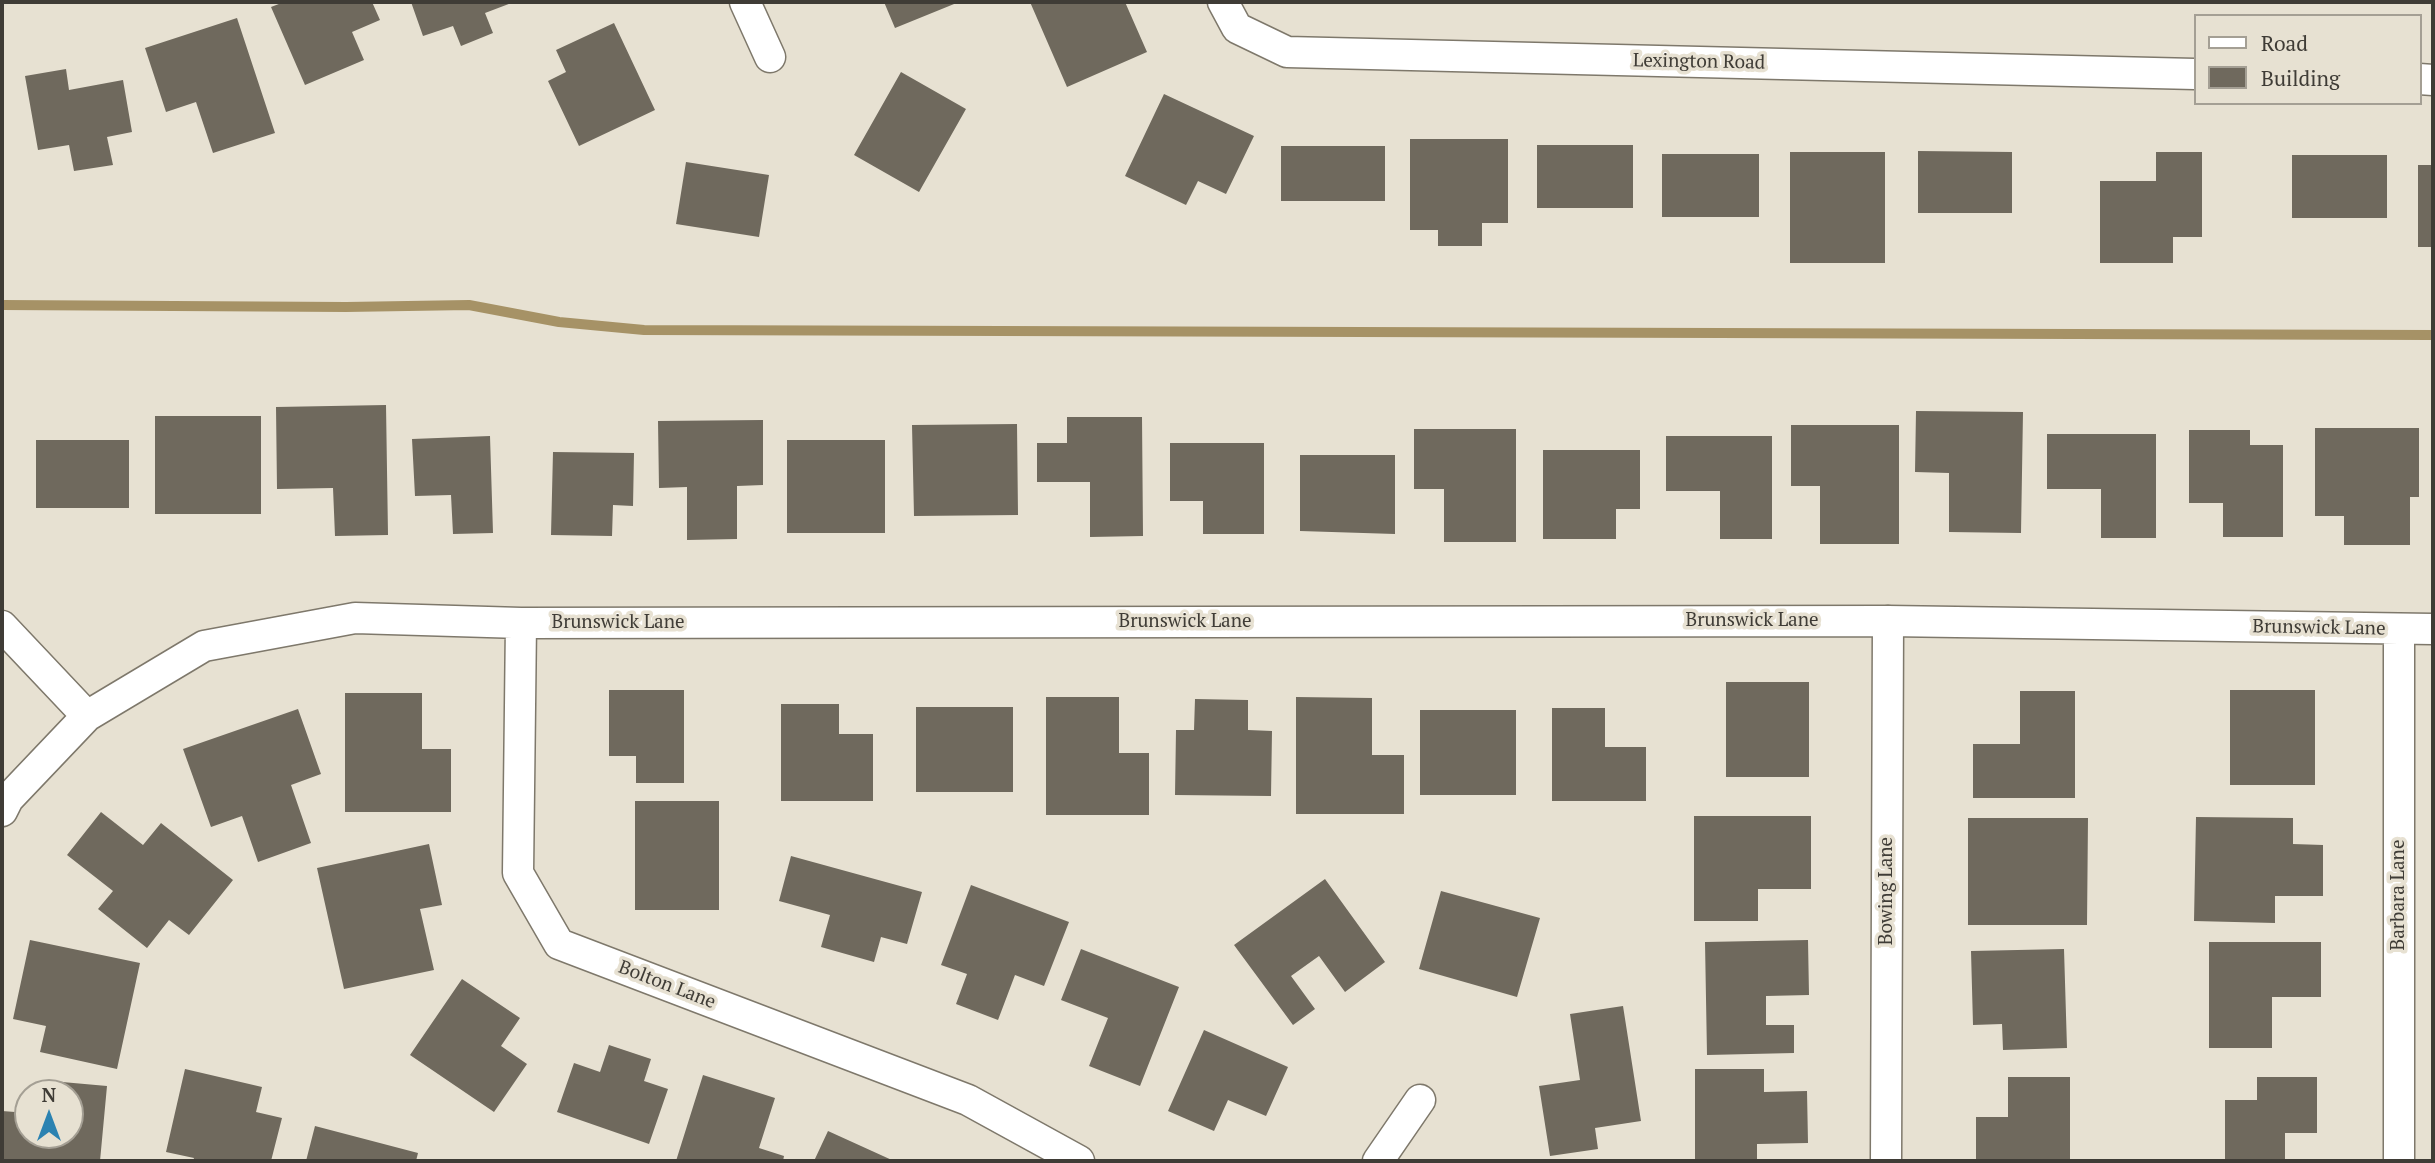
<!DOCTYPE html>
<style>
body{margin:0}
#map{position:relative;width:2435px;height:1163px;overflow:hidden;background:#e7e1d2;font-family:"PT Serif",serif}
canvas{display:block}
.frame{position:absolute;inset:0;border:4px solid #3f3c36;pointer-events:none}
.legend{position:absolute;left:2194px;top:14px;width:228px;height:91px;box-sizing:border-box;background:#e7e1d2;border:2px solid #a49f94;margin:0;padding:9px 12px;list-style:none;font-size:21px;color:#3f3c36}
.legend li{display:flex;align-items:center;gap:14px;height:35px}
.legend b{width:35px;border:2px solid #a49f94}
.north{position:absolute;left:14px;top:1079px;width:70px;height:70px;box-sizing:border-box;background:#e7e1d2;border:2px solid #a49f94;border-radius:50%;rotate:0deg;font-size:19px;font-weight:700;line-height:28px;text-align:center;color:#3f3c36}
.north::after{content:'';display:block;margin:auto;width:24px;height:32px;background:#2b82b1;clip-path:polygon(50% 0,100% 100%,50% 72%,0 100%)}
</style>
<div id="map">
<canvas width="2435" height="1163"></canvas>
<div class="frame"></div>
<ul class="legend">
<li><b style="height:9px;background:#fff"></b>Road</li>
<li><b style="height:19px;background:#6f695d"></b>Building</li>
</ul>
<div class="north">N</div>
</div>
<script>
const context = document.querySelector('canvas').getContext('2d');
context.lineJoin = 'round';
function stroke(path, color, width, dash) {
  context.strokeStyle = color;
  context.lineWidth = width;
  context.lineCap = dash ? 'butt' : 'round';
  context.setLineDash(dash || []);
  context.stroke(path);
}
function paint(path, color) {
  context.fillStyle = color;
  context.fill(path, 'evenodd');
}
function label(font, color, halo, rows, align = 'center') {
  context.font = font + ' "PT Serif",serif';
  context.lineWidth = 7;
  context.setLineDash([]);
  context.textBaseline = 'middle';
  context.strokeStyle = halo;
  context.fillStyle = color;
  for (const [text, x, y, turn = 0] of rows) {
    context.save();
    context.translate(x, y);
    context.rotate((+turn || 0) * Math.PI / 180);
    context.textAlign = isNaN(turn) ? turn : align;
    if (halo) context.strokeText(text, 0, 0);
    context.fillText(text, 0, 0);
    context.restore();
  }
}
stroke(new Path2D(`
 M2,305L346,307L469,305L559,322L644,330L2433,335`), '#a69266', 10);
paint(new Path2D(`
 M284,2H372L380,20L352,32L364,60L305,85L271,7Z
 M411,2H514L485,13L493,33L461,46L453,26L423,36Z
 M884,2H959L895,28Z
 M1030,2H1125L1147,52L1067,87Z
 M237,18L275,133L213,153L196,102L166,112L145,48Z
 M614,23L655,110L579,146L548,81L566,72L556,50Z
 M66,69L69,90L123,80L132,132L107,137L113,165L74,171L69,145L38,150L25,76Z
 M901,72L966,109L919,192L854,155Z
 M1164,94L1254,136L1226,194L1198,181L1186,205L1125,176Z
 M1410,139H1508V223H1482V246H1438V230H1410Z
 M1537,145H1633V208H1537Z
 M1281,146H1385V201H1281Z
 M1918,151L2012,152V213H1918Z
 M1790,152H1885V263H1790Z
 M2156,152H2202V237H2173V263H2100V181H2156Z
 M1662,154H1759V217H1662Z
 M2292,155H2387V218H2292Z
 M686,162L769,175L759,237L676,224Z
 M2418,165H2433V247H2418Z
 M386,405L388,535L335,536L333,488L277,489L276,407Z
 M1916,411L2023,412L2021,533L1949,532V473L1915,472Z
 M155,416H261V514H155Z
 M1067,417H1142L1143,536L1090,537V482H1037V443H1067Z
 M763,420V485L737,486V539L687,540V487L659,488L658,421Z
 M1017,424L1018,515L914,516L912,425Z
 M1791,425H1899V544H1820V486H1791Z
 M2315,428H2419V497H2410V545H2344V516H2315Z
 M1414,429H1516V542H1444V489H1414Z
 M2189,430H2250V445H2283V537H2223V503H2189Z
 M2047,434H2156V538H2101V489H2047Z
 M490,436L493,533L453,534L451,495L415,496L412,439Z
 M1666,436H1772V539H1720V491H1666Z
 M36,440H129V508H36Z
 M787,440H885V533H787Z
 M1170,443H1264V534H1203V501H1170Z
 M1543,450H1640V509H1616V539H1543Z
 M553,452L634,453L633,506L613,505L612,536L551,535Z
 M1300,455H1395V534L1300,531Z
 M1726,682H1809V777H1726Z
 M609,690H684V783H636V756H609Z
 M2230,690H2315V785H2230Z
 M2020,691H2075V798H1973V744H2020Z
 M345,693H422V749H451V812H345Z
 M1046,697H1119V753H1149V815H1046Z
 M1296,697L1372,698V755H1404V814H1296Z
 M1195,699L1248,700V730L1272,731L1271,796L1175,795L1176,730H1194Z
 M781,704H839V734H873V801H781Z
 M916,707H1013V792H916Z
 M1552,708H1605V747H1646V801H1552Z
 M298,709L321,774L291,785L311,843L258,862L242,816L211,827L183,749Z
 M1420,710H1516V795H1420Z
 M635,801H719V910H635Z
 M101,812L143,845L161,823L233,880L189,935L169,920L147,948L98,909L113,891L67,855Z
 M1694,816H1811V889H1758V921H1694Z
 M2196,817L2293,818V844L2323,845V896H2275V923L2194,921Z
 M1968,818H2088L2087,925H1968Z
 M429,844L442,905L420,909L434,970L344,989L317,868Z
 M791,856L922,892L907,944L881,937L874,962L821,947L830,915L779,901Z
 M1325,879L1385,962L1345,992L1319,956L1291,976L1315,1009L1293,1025L1234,945Z
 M971,885L1069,922L1044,986L1015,975L998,1020L956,1004L967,974L941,965Z
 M1441,891L1540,918L1517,997L1419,969Z
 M30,940L140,963L117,1069L40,1052L46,1026L13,1019Z
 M1808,940L1809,995L1766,996V1025H1794V1053L1707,1055L1705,942Z
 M2209,942H2321V997H2272V1048H2209Z
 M1081,949L1179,987L1140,1086L1089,1066L1108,1018L1061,1000Z
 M2064,949L2067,1048L2003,1050L2002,1024L1973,1025L1971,951Z
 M462,979L520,1018L501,1046L527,1064L494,1112L410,1055Z
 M1623,1006L1641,1121L1595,1128L1598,1149L1550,1156L1539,1086L1580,1080L1570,1014Z
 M1204,1030L1288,1067L1266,1116L1228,1100L1214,1131L1168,1111Z
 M609,1045L651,1059L644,1081L668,1089L649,1144L557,1112L574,1063L600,1072Z
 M185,1069L262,1087L256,1112L282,1118L271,1161H193L194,1158L166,1152Z
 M1695,1069H1764V1092L1807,1091L1808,1143L1757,1144V1161H1695Z
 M703,1075L775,1098L759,1148L784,1156L783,1161H676Z
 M2008,1077H2070V1161H1976V1117H2008Z
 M2257,1077H2317V1133H2285V1161H2225V1100H2257Z
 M51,1081L107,1086L100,1161H2V1111L28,1113V1135H70V1093H50Z
 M315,1126L418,1153L416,1161H306Z
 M828,1131L894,1161H814Z`), '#6f695d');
const minor = new Path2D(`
 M745,2L770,57
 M1223,2L1237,28L1287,52L2195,74
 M2419,79L2433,80
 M521,623L518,873L559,944L968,1100L1079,1161
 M2,626L87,716
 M2399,630V1161
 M2,811L8,799L87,716L204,646L355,618L521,623L1888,621L2433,629
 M1378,1161L1420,1100
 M1886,1161L1888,621`);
stroke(minor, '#7e786b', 33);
stroke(minor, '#fff', 30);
label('19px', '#3f3c36', '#e7e1d2', [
 ["Lexington Road",1699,62,1],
 ["Brunswick Lane",1752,621],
 ["Brunswick Lane",1185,622],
 ["Brunswick Lane",618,623],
 ["Brunswick Lane",2319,628,1],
 ["Bowing Lane",1887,891,-90],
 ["Barbara Lane",2399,895,-90],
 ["Bolton Lane",667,985,21]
]);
</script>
